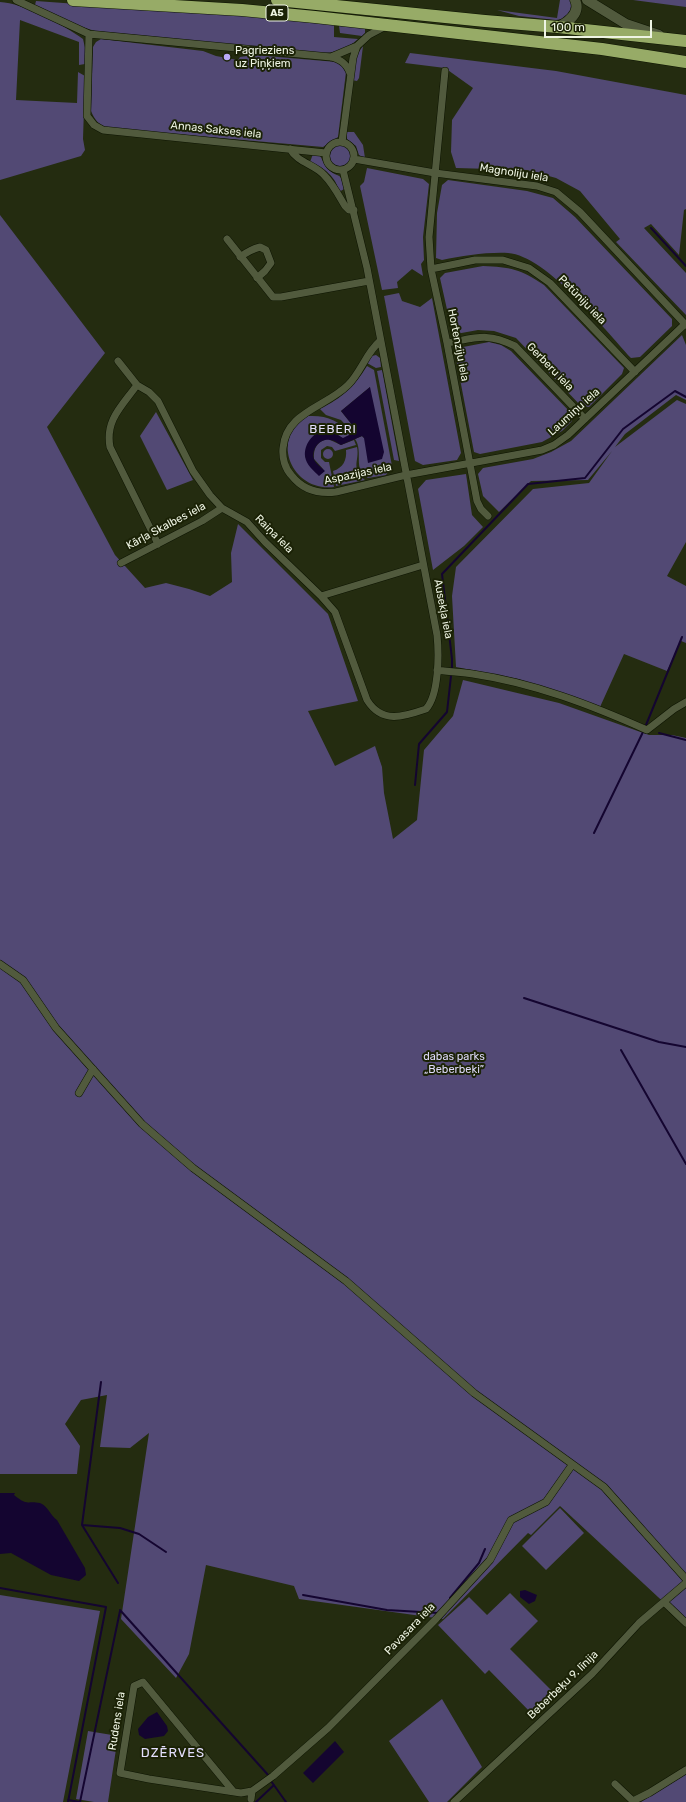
<!DOCTYPE html>
<meta charset="utf-8">
<style>
body{margin:0}
#map{position:relative;width:686px;height:1802px;overflow:hidden;background:#242c10;font-family:Rubik,sans-serif}
canvas{display:block}
.scale{position:absolute;left:544px;top:20px;width:108px;height:18px;box-sizing:border-box;border:2px solid #eef4e3;border-top:0;padding-left:5px;font-size:12px;line-height:14px;white-space:nowrap;color:#eef4e3;-webkit-text-stroke:3px #1b2206;paint-order:stroke}
</style>
<div id="map">
<canvas width="686" height="1802"></canvas>
<div class="scale">100 m</div>
</div>
<script>
const context = document.querySelector('canvas').getContext('2d');
context.lineJoin = 'round';
function paint(path, color) {
  context.fillStyle = color;
  context.fill(path, 'evenodd');
}
function stroke(path, color, width, dash) {
  context.strokeStyle = color;
  context.lineWidth = width;
  context.lineCap = dash ? 'butt' : 'round';
  context.setLineDash(dash || []);
  context.stroke(path);
}
function label(font, color, halo, rows, align = 'center') {
  context.font = font + ' Rubik,sans-serif';
  context.lineWidth = 4;
  context.setLineDash([]);
  context.textBaseline = 'middle';
  context.strokeStyle = halo;
  context.fillStyle = color;
  for (const [text, x, y, turn = 0] of rows) {
    context.save();
    context.translate(x, y);
    context.rotate((+turn || 0) * Math.PI / 180);
    context.textAlign = isNaN(turn) ? turn : align;
    if (halo) context.strokeText(text, 0, 0);
    context.fillText(text, 0, 0);
    context.restore();
  }
}
paint(new Path2D(`
 M560,0H572L573,3L571,13L562,19L556,20L519,16L497,10L557,18Z
 M633,0H686V7Z
 M36,1L256,17L334,25V37L358,39C347,49 335,53 321,53L95,31L82,27L35,5Z
 M0,2C23,3 64,25 83,39L86,52L85,64L79,65V42L20,20L16,100L77,103L78,72L85,76L83,139L85,150L81,156L0,180Z
 M339,26L365,28V33L362,36L340,33Z
 M101,39L203,51L216,56L238,60L240,57L254,55L337,62L342,66L346,72L338,137L323,147L107,128C98,124 95,120 91,111L93,47L96,42Z
 M363,46L359,78L357,81L352,80L356,56Z
 M410,53L556,71L686,95V209L684,210L679,255L651,224L644,228L686,273V315L616,242L620,239L580,191L556,178L527,170L456,168L451,152L452,120L473,88L445,68L405,63Z
 M347,132H354L363,145L365,158L359,155L356,146L347,139Z
 M330 156a11 11 0 1 1 22 0a11 11 0 1 1-22 0Z
 M313,154L320,156C323,160 324,165 328,169C339,180 340,169 344,189L339,192C337,178 324,167 310,162Z
 M367,168L423,179L429,184L423,237L424,260L421,264L423,276L412,269L397,282L398,288L382,290L360,186L364,182Z
 M448,180L527,191L553,198L575,217L672,319V326L640,357L631,358C604,329 547,256 508,253C486,252 463,256 442,260L436,258L437,213L442,185Z
 M0,215L105,353L47,427L115,555L145,588L166,583L189,589L210,596L232,582L231,553L238,524L328,614L358,701L308,711L335,766L375,746L382,767L384,793L393,839L417,820L424,750L453,716L463,680L559,703L649,735H672L686,738V1623L560,1506L531,1535L528,1533L443,1619L299,1599L294,1586L206,1565L189,1654L176,1678L121,1619L149,1433L130,1448L100,1447L107,1395L81,1400L65,1424L80,1446L77,1474H0Z
 M483,266C510,267 521,269 544,285L624,368L622,374L589,407L581,406L516,338L494,331L478,330L456,334L452,332L440,278L445,273Z
 M399,293L402,301L420,307L432,298L461,453L457,460L423,465L415,461L384,296Z
 M682,335L686,345V400L676,395L625,434L615,447L677,400L686,404V542L667,576L686,586V643L681,641L667,671L624,654L600,707L518,679L456,667L452,596L456,567L533,489L589,483L612,451L588,480L531,481L499,512L483,496L478,474L483,468L533,459L551,452L571,441Z
 M489,342L501,345L511,351L572,414V421L562,431L542,442L480,454L474,452L455,353L458,348Z
 M376,355L380,358L381,367L376,368L367,363L372,356Z
 M367,366L374,370L392,466L386,475L368,478C352,470 364,452 355,439L362,436L364,438L370,387L341,411L357,431L353,433L341,420L326,415L320,409C342,398 354,387 367,366Z
 M382,370L399,461L394,460L377,371Z
 M156,412L193,480L167,490L140,436Z
 M308,416C326,415 340,420 350,435L343,439L335,433L323,431L305,457L324,470L314,459C313,449 317,441 328,439L341,445L354,440L356,445L335,451L332,447L327,446L321,450V458L325,462H329L334,487C291,492 269,437 308,416Z
 M357,447C360,461 350,467 365,480L336,486L333,471C343,468 347,460 346,450Z
 M323 454a5 5 0 1 1 10 0a5 5 0 1 1-10 0Z
 M466,474L472,515L483,527L464,546L433,570L418,489L426,480Z
 M560,1508L584,1533L546,1570L522,1546Z
 M510,1593L538,1621L510,1649L557,1696L535,1717L489,1670L485,1674L438,1625L469,1597L487,1615Z
 M0,1595L100,1611L63,1802H0Z
 M442,1699L482,1767L447,1802H429L389,1741Z
 M88,1731L118,1736L108,1802H94L76,1799Z
 M686,1774V1802H641Z`), '#524974');
paint(new Path2D(`
 M370,387L384,452L382,459L368,463L364,438L362,436L341,445C337,443 334,440 330,440C320,438 311,449 314,459C315,463 321,467 325,471L319,476C314,471 306,465 305,456C304,445 312,433 323,431C331,430 337,435 343,438L357,431L341,411Z
 M0,1493H15L14,1495C29,1507 26,1500 40,1503C47,1505 51,1516 57,1520L85,1568L86,1575L79,1581L51,1575L11,1553L0,1554Z
 M525,1590L537,1595L535,1601L529,1604L520,1597V1591Z
 M157,1712L167,1726L168,1731L164,1736L145,1739L139,1735L138,1729L148,1717Z
 M335,1741L344,1752L313,1783L303,1773Z`), '#140530');
stroke(new Path2D(`
 M651,228L686,266
 M452,668V659L442,574L528,484L585,478L623,429L675,391L686,397
 M646,725L682,637
 M659,733L686,740
 M415,785L419,744L447,712L451,676
 M594,833L643,732
 M524,998L659,1042L686,1047
 M621,1050L686,1164
 M101,1382L82,1525L118,1583
 M82,1525L120,1528L139,1534L166,1552
 M0,1588L106,1607L68,1802
 M303,1595L387,1610L438,1613
 M450,1598L479,1563L485,1549
 M120,1610L269,1776
 M271,1781L286,1802
 M68,1800L80,1802
 M80,1802L120,1611
 M256,1802L274,1785`), '#140530', 2);
const street = new Path2D(`
 M16,0L89,34L331,57C341,60 346,63 350,73
 M89,34L87,116L94,125L103,130L326,153
 M331,57L357,46L369,35L386,26
 M445,71L429,237L431,269L447,343L477,501L481,509L488,516
 M326 156a14 14 0 1 1 28 0a14 14 0 1 1-28 0Z
 M342,142L353,58L357,46
 M290,149C298,163 314,164 324,175C333,184 339,196 345,206L349,210H354
 M354,159L435,173L537,186L556,192L580,212L686,325
 M227,239L273,297H281L369,281
 M240,257C247,252 252,249 260,247L266,250L271,263L265,271L257,278
 M431,269L475,260H503L529,268L550,283L635,372
 M380,341C366,353 361,372 348,385C326,407 286,412 283,448C282,458 285,469 292,476C303,490 319,494 336,492L406,475L542,450L554,445L568,435L685,324
 M447,343C476,338 487,332 515,346L585,419
 M118,361L137,385L149,392L158,401L193,471L210,495L222,508L247,522L265,542L321,596L423,565
 M137,385C122,406 105,420 110,447L158,544
 M121,563L202,521L222,508
 M321,596L335,612L367,700C382,724 403,717 426,709C439,695 439,654 437,635L367,268L343,170
 M437,670C449,672 461,672 473,674C534,683 591,705 647,730L674,709L686,702
 M0,964L23,980L56,1028L142,1124L193,1168L346,1281L474,1393L604,1487L686,1579
 M79,1093L93,1069
 M664,1602L686,1623
 M615,1784L633,1801L649,1793L686,1770
 M233,1791L143,1682L134,1686L120,1773L149,1779L241,1793L252,1791
 M251,1799L252,1791L273,1776L328,1728L436,1619L490,1560L511,1520L546,1502L572,1465
 M454,1802L592,1674L639,1623L686,1583`);
const secondary = new Path2D(`
 M587,0L626,24L659,35
 M558,27C568,22 581,13 575,0`);
const highway = new Path2D(`
 M73,0L242,10L315,17L602,49L686,62
 M277,0L485,21L558,27L686,41`);
stroke(street, '#0d1400', 8);
stroke(secondary, '#0d1400', 11);
stroke(highway, '#0d1400', 13);
stroke(street, '#515a3d', 7);
stroke(secondary, '#515a3d', 10);
stroke(highway, '#97ab67', 12);
for (const [x, y, r, color] of [
 [227,57,4,"#b9aaf7"]
]) {
  const dot = new Path2D();
  dot.arc(x, y, r, 0, 2 * Math.PI);
  context.fillStyle = color;
  context.fill(dot);
  stroke(dot, '#1b2206', 1.5);
}
for (const [x, y, w] of [
 [277,13,22]
]) {
  const box = new Path2D();
  box.roundRect(x - w / 2, y - 8, w, 16, 3);
  context.fillStyle = '#1b2206';
  context.fill(box);
  stroke(box, '#eef4e3', 1);
}
label('bold 10px', '#eef4e3', null, [
 ["A5",277,13]
]);
label('11px', '#eef4e3', '#1b2206', [
 ["Pagrieziens",235,51],
 ["uz Piņķiem",235,64]
], 'left');
label('11px', '#eef4e3', '#1b2206', [
 ["Annas Sakses iela",216,130,6],
 ["Magnoliju iela",514,173,9],
 ["Petūniju iela",582,300,46],
 ["Hortenziju iela",458,345,79],
 ["Gerberu iela",550,367,46],
 ["Laumiņu iela",574,412,-42],
 ["Aspazijas iela",358,474,-12],
 ["Kārļa Skalbes iela",166,526,-28],
 ["Raiņa iela",274,534,45],
 ["Ausekļa iela",443,609,79],
 ["Pavasara iela",410,1629,-46],
 ["Beberbeķu 9. līnija",563,1685,-44],
 ["Rudens iela",117,1721,-81]
]);
label('11px', '#dfdafa', '#1b2206', [
 ["dabas parks",454,1057],
 ["„Beberbeķi”",454,1070]
]);
context.letterSpacing = '1px';
label('12px', '#e4dffd', '#1b2206', [
 ["BEBERI",333,430]
]);
context.letterSpacing = '0px';
context.letterSpacing = '1px';
label('13px', '#e4dffd', '#1b2206', [
 ["DZĒRVES",173,1753]
]);
context.letterSpacing = '0px';
</script>
